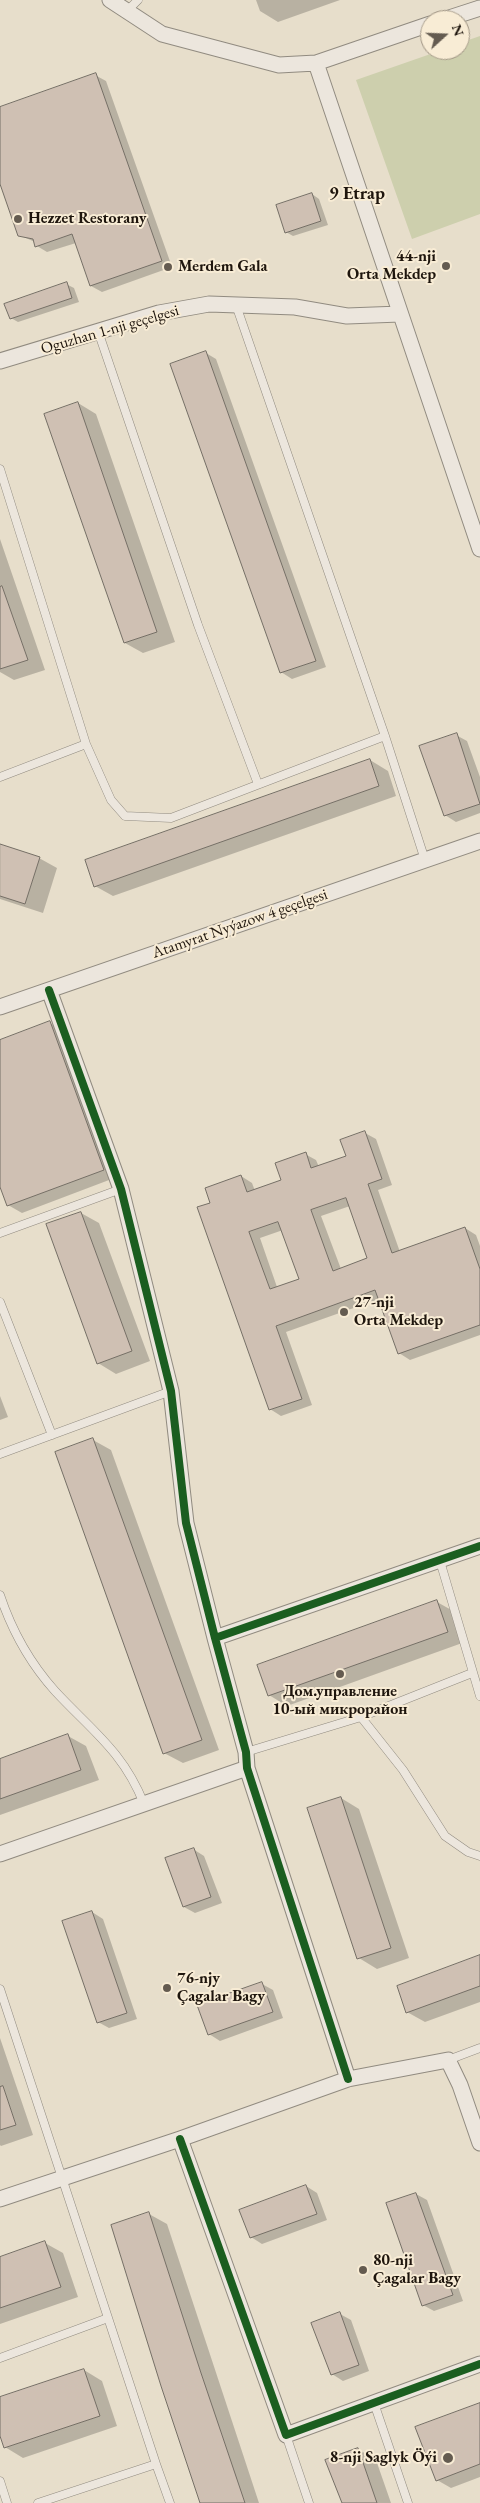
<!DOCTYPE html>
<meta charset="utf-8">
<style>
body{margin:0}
#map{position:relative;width:480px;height:2503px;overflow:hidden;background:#e7decb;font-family:"EB Garamond",serif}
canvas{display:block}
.north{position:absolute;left:420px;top:10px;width:50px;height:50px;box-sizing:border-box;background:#f8ecd5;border:1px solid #a19685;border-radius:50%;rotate:70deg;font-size:14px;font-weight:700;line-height:20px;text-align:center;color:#1e150d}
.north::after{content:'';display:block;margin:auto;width:18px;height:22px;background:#645b50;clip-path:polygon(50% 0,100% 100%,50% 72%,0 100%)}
</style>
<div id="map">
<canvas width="480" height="2503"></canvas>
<div class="north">N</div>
</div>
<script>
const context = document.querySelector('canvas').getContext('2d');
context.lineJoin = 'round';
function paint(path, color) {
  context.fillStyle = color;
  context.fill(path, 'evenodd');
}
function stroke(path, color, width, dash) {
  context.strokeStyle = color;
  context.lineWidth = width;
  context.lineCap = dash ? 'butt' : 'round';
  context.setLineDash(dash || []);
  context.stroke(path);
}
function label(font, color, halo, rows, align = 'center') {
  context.font = font + ' "EB Garamond",serif';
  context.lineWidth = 4;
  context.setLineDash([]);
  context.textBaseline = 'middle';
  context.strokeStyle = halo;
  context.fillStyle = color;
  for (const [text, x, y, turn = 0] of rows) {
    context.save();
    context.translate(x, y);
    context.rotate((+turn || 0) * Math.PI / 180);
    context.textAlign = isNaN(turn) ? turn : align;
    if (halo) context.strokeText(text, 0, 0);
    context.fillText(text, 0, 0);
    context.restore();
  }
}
paint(new Path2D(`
 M480,36V214L412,239L356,80L442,50H460V43Z`), '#cdcfad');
paint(new Path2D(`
 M256,0H340L278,22L260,11Z
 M95,75L106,81L172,267L102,292L91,286L76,243L47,252L37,246L35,242L19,235L0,181V108Z
 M312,194L319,199L328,225L293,236L286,232Z
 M66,284L74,288L79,302L18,322L11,318Z
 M206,353L216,359L326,667L292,679L281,672Z
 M78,403L96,414L175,642L143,653L125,643Z
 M0,539L45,670L14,680L0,672Z
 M456,735L467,741L480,777V813L456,822L445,815Z
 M370,760L388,771L396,796L113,896L95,886Z
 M0,846L39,858L57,868L43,913L0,899Z
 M50,1023L64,1031L117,1177L22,1213L8,1205L0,1184V1041Z
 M365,1133L376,1139L392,1185L378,1190L400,1252L465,1228L476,1235L480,1246V1335L410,1360L399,1353L379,1299L286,1332L312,1405L281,1416L270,1409L212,1203L241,1176L252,1183L255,1191L283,1181L305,1154L316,1160L319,1167L347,1157ZM350,1206L369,1259L341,1269L321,1216ZM283,1230L300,1279L277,1287L260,1238Z
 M81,1213L99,1223L150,1361L116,1374L98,1363Z
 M0,1396L8,1417L0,1420Z
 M93,1440L111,1450L219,1750L183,1763L164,1753Z
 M437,1602L455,1612L465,1642L287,1706L269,1695Z
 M68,1736L86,1746L99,1780L0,1815V1760Z
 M341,1798L359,1809L409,1958L377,1969L359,1958Z
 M193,1849L204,1856L222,1903L195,1913L184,1907Z
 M92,1912L103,1919L137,2019L109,2028L98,2022Z
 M480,1957V2002L425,2022L407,2012Z
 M262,1984L273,1990L283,2018L220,2041L209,2034Z
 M0,2038L33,2135L1,2146L0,2145Z
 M306,2186L317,2193L327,2220L262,2244L251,2237Z
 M416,2194L427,2200L463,2301L434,2311L423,2305Z
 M149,2214L167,2224L259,2503H202Z
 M45,2243L63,2253L78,2297L0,2324V2258Z
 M340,2314L351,2320L369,2371L343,2381L332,2374Z
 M84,2370L102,2381L117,2426L23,2458L5,2447L0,2432V2399Z
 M480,2404V2477L451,2488L437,2480Z
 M358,2449L376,2460L391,2503H343Z`), '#0003');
const building = new Path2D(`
 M96,73L162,261L90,286L72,234L35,247L33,239L18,236L0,184V107Z
 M312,193L321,221L285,233L276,205Z
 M67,282L72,298L10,319L4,304Z
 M206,351L316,661L280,673L170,364Z
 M78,402L157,632L124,643L44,414Z
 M2,586L28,660L0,669V587Z
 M457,733L480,804L444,816L419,746Z
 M370,759L379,786L94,887L85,860Z
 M0,844L40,857L25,904L0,896Z
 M50,1021L104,1170L7,1206L0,1187V1040Z
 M365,1131L382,1179L368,1184L392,1253L465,1227L480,1269V1325L398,1354L375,1290L276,1326L302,1399L269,1410L197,1207L210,1203L205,1188L241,1175L247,1192L281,1180L275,1163L306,1152L311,1168L346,1156L340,1140ZM346,1198L367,1258L333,1271L311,1210ZM278,1222L299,1279L270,1289L249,1232Z
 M81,1212L132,1351L97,1364L46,1224Z
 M93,1438L202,1740L163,1754L55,1452Z
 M437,1600L448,1632L268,1696L257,1665Z
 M68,1734L81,1770L0,1799V1759Z
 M341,1797L391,1948L357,1959L307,1808Z
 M194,1848L211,1897L183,1907L165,1858Z
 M92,1911L127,2013L97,2023L62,1921Z
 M480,1955V1986L406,2013L397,1986Z
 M262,1982L273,2012L208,2035L197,2005Z
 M3,2086L16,2125L0,2130V2087Z
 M306,2185L317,2214L250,2238L239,2210Z
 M416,2193L453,2295L422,2306L386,2203Z
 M149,2212L201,2373L245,2503H200L161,2386L111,2225Z
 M45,2241L61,2287L0,2308V2257Z
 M340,2312L359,2365L331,2375L311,2323Z
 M84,2369L100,2416L4,2448L0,2436V2397Z
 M480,2403V2464L436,2481L415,2427Z
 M358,2448L377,2503H342L325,2460Z`);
paint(building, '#cfc0b3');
stroke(building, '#756f66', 1);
const lane = new Path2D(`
 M127,11L138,0
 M236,305L385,736L425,860
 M98,331L198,625L258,784
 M0,469L86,744L111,800L125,816L171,818L385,736
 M0,777L86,744
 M0,1233L121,1189
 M0,1302L52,1435
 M0,1454L171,1391
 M440,1561L480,1696
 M0,1595C12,1631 29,1662 55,1691C91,1730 123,1751 144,1804
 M361,1717L403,1770L445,1836L468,1852L480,1856
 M246,1752L361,1717L472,1673
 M0,1989L156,2464
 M448,2060L480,2048
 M0,2358L108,2318
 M374,2403L408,2503
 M286,2435L309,2503
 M0,2481L7,2503
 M38,2503L156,2464L170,2503`);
const street = new Path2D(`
 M110,0L162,34L279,65L316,63L430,24
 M443,20L480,8
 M316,63L480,549
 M0,361L159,313L209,304L295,307L347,316L400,314
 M49,990L121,1189L171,1391L186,1523L215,1638
 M0,1007L480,841
 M0,1854L247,1768
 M348,2079L247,1768L246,1752L215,1638L480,1546
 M180,2139L286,2435L480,2364
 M0,2199L180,2139L348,2079L448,2060L460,2085L480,2143`);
stroke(lane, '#918b80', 9);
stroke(street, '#918b80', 17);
stroke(lane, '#ece6dd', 8);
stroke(street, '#ece6dd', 15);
stroke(new Path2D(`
 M49,990L121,1189L171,1391L186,1523L215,1638
 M348,2079L247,1768L246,1752L215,1638L480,1546
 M180,2139L286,2435L480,2364`), '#1b5e20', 8);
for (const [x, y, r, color] of [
 [18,219,5,"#645b50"],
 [446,266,5,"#645b50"],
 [168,267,5,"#645b50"],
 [344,1312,5,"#645b50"],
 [340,1674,5,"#645b50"],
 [167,1988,5,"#645b50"],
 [363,2270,5,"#645b50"],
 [448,2458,6,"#645b50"]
]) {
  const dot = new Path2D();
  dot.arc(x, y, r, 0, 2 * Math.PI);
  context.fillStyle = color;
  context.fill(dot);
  stroke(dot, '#f8ecd5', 2);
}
label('bold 16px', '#1e150d', '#f8ecd5', [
 ["Hezzet Restorany",28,219],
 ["44-nji",436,257,"right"],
 ["Orta Mekdep",436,275,"right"],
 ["Merdem Gala",178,267],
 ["27-nji",354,1303],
 ["Orta Mekdep",354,1321],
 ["Дом.управление",340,1692,"center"],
 ["10-ый микрорайон",340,1710,"center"],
 ["76-njy",177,1979],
 ["Çagalar Bagy",177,1997],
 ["80-nji",373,2261],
 ["Çagalar Bagy",373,2279],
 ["8-nji Saglyk Öýi",437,2458,"right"]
], 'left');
label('16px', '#1e150d', '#f8ecd5', [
 ["Oguzhan 1-nji geçelgesi",110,330,-16],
 ["Atamyrat Nyýazow 4 geçelgesi",240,924,-19]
]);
label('bold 18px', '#1e150d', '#f8ecd5', [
 ["9 Etrap",357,194]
]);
</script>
